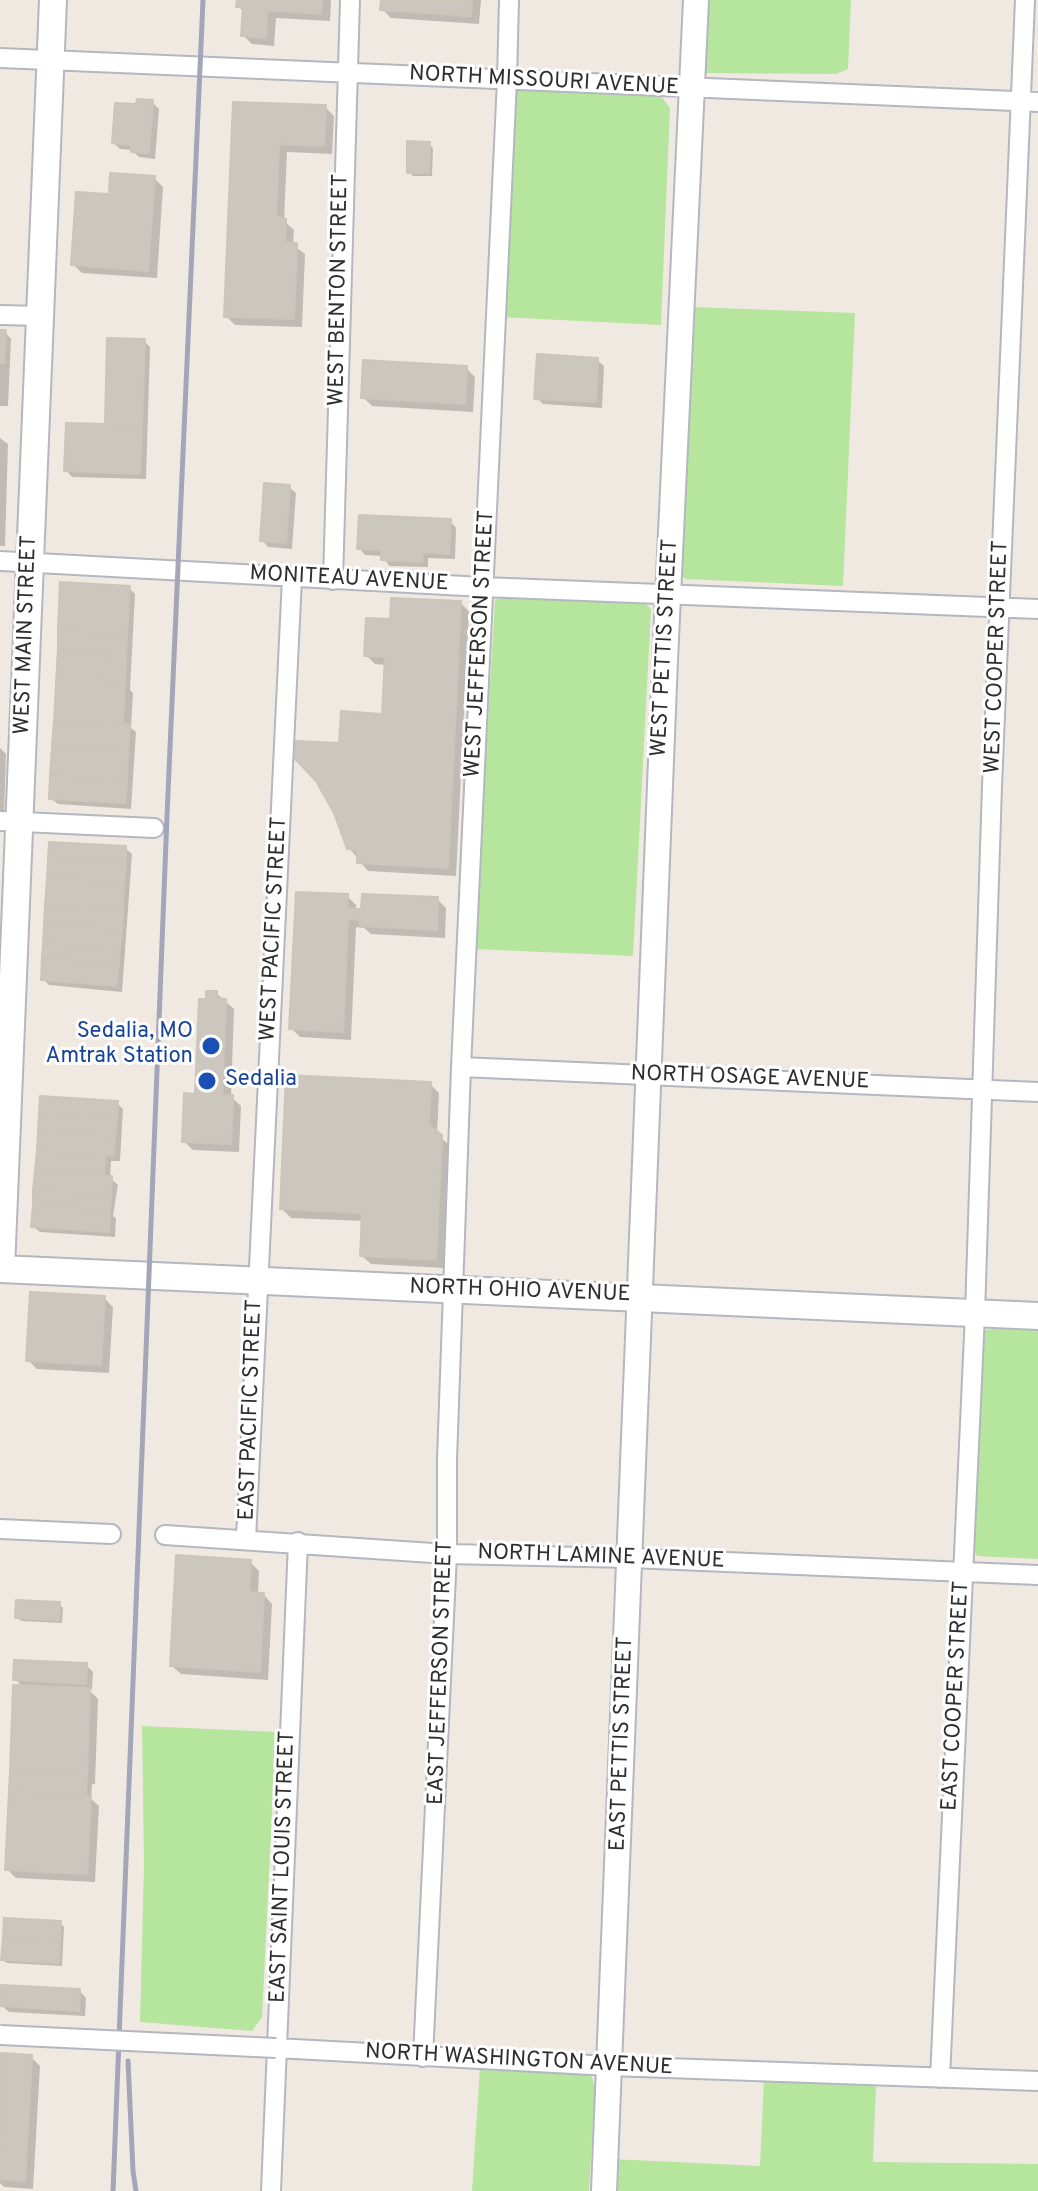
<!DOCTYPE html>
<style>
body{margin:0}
canvas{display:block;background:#efe9e1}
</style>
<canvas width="1038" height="2191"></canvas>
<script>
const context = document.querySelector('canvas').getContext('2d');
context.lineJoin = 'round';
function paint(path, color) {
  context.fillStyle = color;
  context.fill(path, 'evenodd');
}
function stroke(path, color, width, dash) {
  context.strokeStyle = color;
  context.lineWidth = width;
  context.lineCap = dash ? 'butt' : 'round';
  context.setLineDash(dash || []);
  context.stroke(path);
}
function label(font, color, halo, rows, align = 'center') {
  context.font = font + ' Overpass,sans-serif';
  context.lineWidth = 6;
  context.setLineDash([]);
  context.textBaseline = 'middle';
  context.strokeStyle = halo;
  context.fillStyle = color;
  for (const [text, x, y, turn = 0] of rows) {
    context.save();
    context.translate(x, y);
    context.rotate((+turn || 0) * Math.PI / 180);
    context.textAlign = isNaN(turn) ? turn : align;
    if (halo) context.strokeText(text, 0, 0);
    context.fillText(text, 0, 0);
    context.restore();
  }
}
paint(new Path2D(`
 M701,0H851L848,69L836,74L702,73Z
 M512,89L661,96L670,108L661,325L500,317Z
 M690,307L855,313L843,586L686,579L676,571Z
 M511,591L641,599L651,609L633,956L475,949L495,600Z
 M996,1329L1038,1330V1559L977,1556L972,1548L981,1338L985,1330Z
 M142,1726L276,1732L262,2017L252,2031L140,2022L144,1865Z
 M480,2066L584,2071L592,2077L595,2088L589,2191H472Z
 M764,2079L876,2085L873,2162L1038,2164V2191H610L611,2159L760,2166Z`), '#b6e59e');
paint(new Path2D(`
 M239,0H331L330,21L276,18L274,46L252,44L243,35L244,12L238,6Z
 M383,0H481L479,24L391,18L382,9Z
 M152,102L159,109L155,159L139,157L132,150L120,149L114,143L138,106Z
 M235,104L325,107L334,116L332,154L287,152L284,221L294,230L293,245L305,254L302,327L235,325L226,316Z
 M429,144L433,148L432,176H413L409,172Z
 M154,178L163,187L157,278L82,273L73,264Z
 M0,332H5L11,339L8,406H0Z
 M109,340L144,341L150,347L146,479L72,477L66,470L107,426Z
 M597,360L604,366L602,408L543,404L537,398Z
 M466,368L475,377L473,412L372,406L363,397Z
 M0,438L8,444L5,546H0Z
 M289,487L296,493L292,549L268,547L262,540Z
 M450,521L456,528L455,559L428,558V567L389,566L383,556L365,555L359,548Z
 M129,588L135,594L130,690L133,693L131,728L136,732L131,809L58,804L51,798Z
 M461,603L469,612L456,876L368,871L349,848L341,745L384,716L386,665L375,664L367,656L392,621Z
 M0,748L6,754L4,817H0Z
 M125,848L132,854L122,992L49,985L43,979Z
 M347,896L356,905V911L437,899L446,908L445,938L371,934L364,928L356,927L351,1040L300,1037L291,1028Z
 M216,993L234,1009L231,1097L241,1106L239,1152L193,1150L184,1141L197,1096Z
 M430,1084L439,1093L437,1134L450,1146L444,1268L371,1264L362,1256L364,1221L291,1218L282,1209Z
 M117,1103L123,1109L120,1161H111L110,1178L118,1185L113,1216L116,1218L115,1237L40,1232L33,1226Z
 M104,1298L113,1307L109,1373L37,1369L28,1360Z
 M250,1562L259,1571L258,1594L264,1595L272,1604L268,1680L181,1674L172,1666Z
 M59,1604L63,1608L62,1623L21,1621L17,1617Z
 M86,1665L93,1672L92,1689H88L98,1699L95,1784H92L91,1799L99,1806L95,1882L16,1878L7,1869L15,1687H23L15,1679Z
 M60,1923L64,1927L62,1966L7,1963L3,1960Z
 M80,1991L86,1998L85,2016L9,2012L2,2006Z
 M3,2055L31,2057L40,2066L33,2189L4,2187L0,2183Z`), '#0003');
const building = new Path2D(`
 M237,0H322L321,14L267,10L266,38L241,36L243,7H236Z
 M381,0H472L471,16L380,10Z
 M137,99L153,100L149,153L131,152V145L112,143L115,103L136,104Z
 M233,102L326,105L324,146L279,144L276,216L286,219L285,242L297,243L294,319L224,317Z
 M407,141L430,142L429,173H407Z
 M110,173L155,176L148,271L71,265L76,192L109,194Z
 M0,330H6L4,363H0Z
 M107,338L145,339L142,425L105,424Z
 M537,354L598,358L596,402L534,399Z
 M363,360L467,366L465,404L361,398Z
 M66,423L142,425L140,474L64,471Z
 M264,483L290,485L286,543L260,541Z
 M359,515L451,519L449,554L423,552L422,562L381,560V550L357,549Z
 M60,582L130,586L127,634L58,631Z
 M391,598L461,601L448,868L357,863V850L347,849L334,813L316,781L295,759L296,741L339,743L341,711L382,714L385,657L364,656L366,618L390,619Z
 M58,631L127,634L125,682L103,681L105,650L58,648Z
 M58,648L105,650L103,681L125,682L123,724L54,720Z
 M54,720L130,724L128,752L52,747Z
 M52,747L128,752L127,780L50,775Z
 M50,775L127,780L125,803L49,799Z
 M49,842L126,846V864L48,860Z
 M48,860L126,864L124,882L47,878Z
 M47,878L124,882L123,909L45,905Z
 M296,892L348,894L347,909H361L362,894L438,897L437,930L360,926V920L348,919L343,1032L289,1029Z
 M45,905L123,909L122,929L44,925Z
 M44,925L122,929L120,948L43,943Z
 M43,943L120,948L119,963L42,958Z
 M42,958L119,963L116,986L41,980Z
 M206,991H217V998L226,999L222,1095H233L231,1144L182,1142L184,1093L195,1094L199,999H206Z
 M286,1075L431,1082L429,1125L442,1135L436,1260L360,1256L362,1213L280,1209Z
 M40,1096L118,1101L117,1119L39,1114Z
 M39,1114L117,1119L115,1137L38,1132Z
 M38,1132L115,1137L114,1156L37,1151Z
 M37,1151L105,1155L104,1176L35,1171Z
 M35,1171L112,1176L111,1195L33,1190Z
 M33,1190L111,1195L110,1210L33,1205Z
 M33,1205L110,1210L109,1232L31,1227Z
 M30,1292L105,1296L101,1365L26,1361Z
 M176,1555L251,1560L249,1592L264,1593L260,1672L170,1666Z
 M16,1600L60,1602L59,1620L15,1618Z
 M14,1660L87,1663L86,1684L13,1680Z
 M13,1685L90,1688L87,1776L10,1772Z
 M10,1772L87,1776L86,1795L9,1791Z
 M9,1791L91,1796L87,1874L5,1870Z
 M4,1918L61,1921L60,1942L3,1939Z
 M3,1939L60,1942L59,1963L1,1960Z
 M1,1985L80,1989L79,2011L0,2006Z
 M1,2053L32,2055L25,2181L0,2179Z`);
paint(building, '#cbc7bf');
stroke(building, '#cbc5ba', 2);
const minor = new Path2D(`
 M0,58L1038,102
 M0,315L40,316
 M0,561L483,587L1038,609
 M333,580L350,0
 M0,821L154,828
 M461,1067L1038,1092
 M0,1529L111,1534
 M165,1535L447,1554L630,1558L1038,1575
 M246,1539L292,578
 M276,2048L610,2066L1038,2081
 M423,2057L447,1554V1459L461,1067L507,80L509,0
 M940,2078L975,1314L992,786L1025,0
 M271,2191L298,1542`);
const tertiary = new Path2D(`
 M604,2191L665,660L696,0`);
const secondary = new Path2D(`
 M0,1269L1038,1316
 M1,1269L53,0`);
stroke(minor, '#b4b7c1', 22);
stroke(tertiary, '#b4b7c1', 28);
stroke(secondary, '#b4b7c1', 30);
stroke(minor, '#fff', 18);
stroke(tertiary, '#fff', 24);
stroke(secondary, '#fff', 26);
stroke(new Path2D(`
 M128,2061L133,2171L136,2191
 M113,2191L167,816L203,0`), '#a3a6b8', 5);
const minorBridge = new Path2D(`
 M0,2035L276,2048`);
stroke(minorBridge, '#b4b7c1', 22, []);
stroke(minorBridge, '#fff', 18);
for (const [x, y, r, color] of [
 [211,1046,10,"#1a4fb4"],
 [207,1081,10,"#1a4fb4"]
]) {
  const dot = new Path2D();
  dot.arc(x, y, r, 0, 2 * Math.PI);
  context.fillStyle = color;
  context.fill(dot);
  stroke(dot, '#fff', 3);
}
label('22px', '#2e2e2e', '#fff', [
 ["NORTH MISSOURI AVENUE",544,82,3],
 ["WEST BENTON STREET",340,290,-89],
 ["MONITEAU AVENUE",349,580,3],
 ["WEST MAIN STREET",27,635,-88],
 ["WEST JEFFERSON STREET",481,644,-87],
 ["WEST PETTIS STREET",666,648,-87],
 ["WEST COOPER STREET",998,657,-88],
 ["WEST PACIFIC STREET",275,929,-87],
 ["NORTH OSAGE AVENUE",750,1079,2],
 ["NORTH OHIO AVENUE",520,1292,2],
 ["EAST PACIFIC STREET",252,1410,-88],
 ["NORTH LAMINE AVENUE",601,1558,2],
 ["EAST JEFFERSON STREET",442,1673,-88],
 ["EAST COOPER STREET",957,1696,-87],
 ["EAST PETTIS STREET",623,1744,-88],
 ["EAST SAINT LOUIS STREET",284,1867,-88],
 ["NORTH WASHINGTON AVENUE",519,2061,3]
]);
label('22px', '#164399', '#fff', [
 ["Sedalia, MO",193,1033],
 ["Amtrak Station",193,1058],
 ["Sedalia",225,1081,"left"]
], 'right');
</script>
